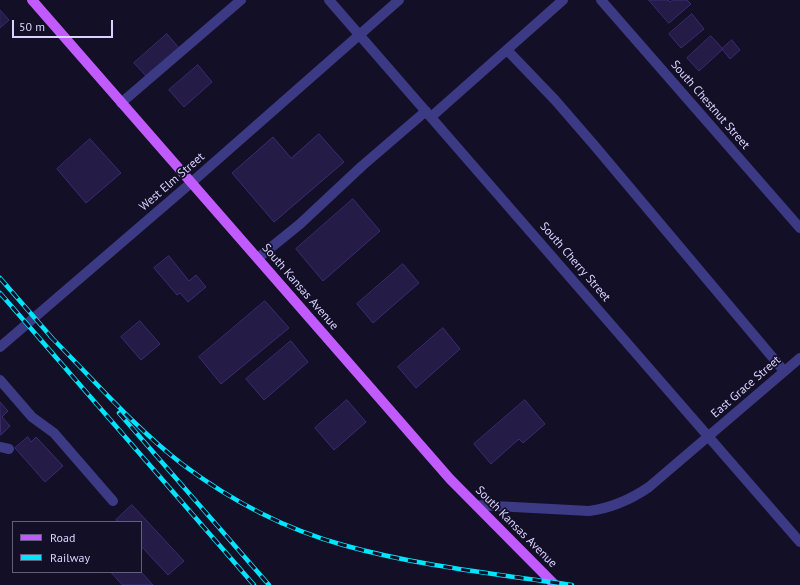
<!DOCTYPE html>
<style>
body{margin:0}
#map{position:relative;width:800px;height:585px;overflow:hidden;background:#130f26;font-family:"PT Sans",sans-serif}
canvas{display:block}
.legend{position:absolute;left:12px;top:521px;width:130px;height:52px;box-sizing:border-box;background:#130f26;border:1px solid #625e7d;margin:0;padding:5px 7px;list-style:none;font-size:12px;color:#d9d4ff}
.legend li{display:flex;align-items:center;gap:8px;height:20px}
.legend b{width:20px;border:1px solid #625e7d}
.scale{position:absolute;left:12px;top:20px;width:101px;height:18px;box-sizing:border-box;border:2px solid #d9d4ff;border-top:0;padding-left:5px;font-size:12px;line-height:14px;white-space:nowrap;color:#d9d4ff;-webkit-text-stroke:3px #130f26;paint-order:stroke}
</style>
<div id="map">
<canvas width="800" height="585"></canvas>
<ul class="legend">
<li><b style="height:5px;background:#c25bff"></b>Road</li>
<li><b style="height:5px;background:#00e5ff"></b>Railway</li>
</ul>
<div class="scale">50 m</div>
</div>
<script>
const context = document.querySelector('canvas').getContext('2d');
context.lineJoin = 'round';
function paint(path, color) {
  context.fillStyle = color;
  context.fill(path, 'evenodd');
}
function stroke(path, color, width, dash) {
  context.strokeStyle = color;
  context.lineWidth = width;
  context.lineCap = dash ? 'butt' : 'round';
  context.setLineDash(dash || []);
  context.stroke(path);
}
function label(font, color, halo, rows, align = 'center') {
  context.font = font + ' "PT Sans",sans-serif';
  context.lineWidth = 3.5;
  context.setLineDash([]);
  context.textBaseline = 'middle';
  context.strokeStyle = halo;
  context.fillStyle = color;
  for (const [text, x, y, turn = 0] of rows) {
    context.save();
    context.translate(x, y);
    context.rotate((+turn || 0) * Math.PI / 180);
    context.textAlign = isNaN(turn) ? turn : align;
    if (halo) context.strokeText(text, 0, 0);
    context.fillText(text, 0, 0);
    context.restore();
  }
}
const building = new Path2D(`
 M649,0H668L670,2L673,0H687L691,4L669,23Z
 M0,10L9,20L0,28Z
 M692,14L704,29L681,48L669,34Z
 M167,34L179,48L146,76L134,63Z
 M711,36L723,49L699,71L687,58Z
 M732,40L740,50L730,59L722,49Z
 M198,65L212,82L184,107L169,90Z
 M319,134L344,162L274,222L232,173L273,137L291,158Z
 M90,139L121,173L86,203L57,169Z
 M353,199L380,231L323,281L296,249Z
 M169,256L189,281L196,275L206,287L188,302L180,293L177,295L154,268Z
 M403,264L419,283L373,323L357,304Z
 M265,301L289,328L221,384L199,357Z
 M140,321L160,344L141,360L121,337Z
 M443,328L460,349L416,388L398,367Z
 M291,341L308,362L264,400L246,379Z
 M347,400L366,422L334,450L315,428Z
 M525,400L545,424L523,443L519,439L491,464L474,444Z
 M0,402L8,411L2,417L10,426L1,435Z
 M28,437L31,442L36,437L63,466L45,482L15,448Z
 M132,505L184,561L168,575L141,546V522H119L116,520Z
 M111,572H141L153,585H123Z`);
paint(building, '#241b47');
stroke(building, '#3b2d73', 1);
stroke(new Path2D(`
 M329,0L800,542
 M601,0L800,228
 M507,50L555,100L594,145L784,371
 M121,103L241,0
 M431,117L563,0
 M258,258L300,224L362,166L426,111
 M0,347L192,182L399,0
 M0,380L32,417L54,433L113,501
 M0,447L9,449
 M476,505L589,511C612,508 630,500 649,487L800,358`), '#3d3a85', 10);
stroke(new Path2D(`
 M32,0L450,479L555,585`), '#c25bff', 10);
const rail = new Path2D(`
 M0,278L53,339
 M0,293L254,585
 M50,336C93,379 134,427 182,464C230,500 285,529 343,545C418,566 496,574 572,585
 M119,413L269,585`);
stroke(rail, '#00e5ff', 4.5);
stroke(rail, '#130f26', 3, [9]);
label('12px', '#d9d4ff', '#130f26', [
 ["South Chestnut Street",710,105,49],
 ["West Elm Street",172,182,-41],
 ["South Cherry Street",575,262,49],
 ["South Kansas Avenue",300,287,49],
 ["East Grace Street",746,387,-41],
 ["South Kansas Avenue",516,527,45]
]);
</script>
